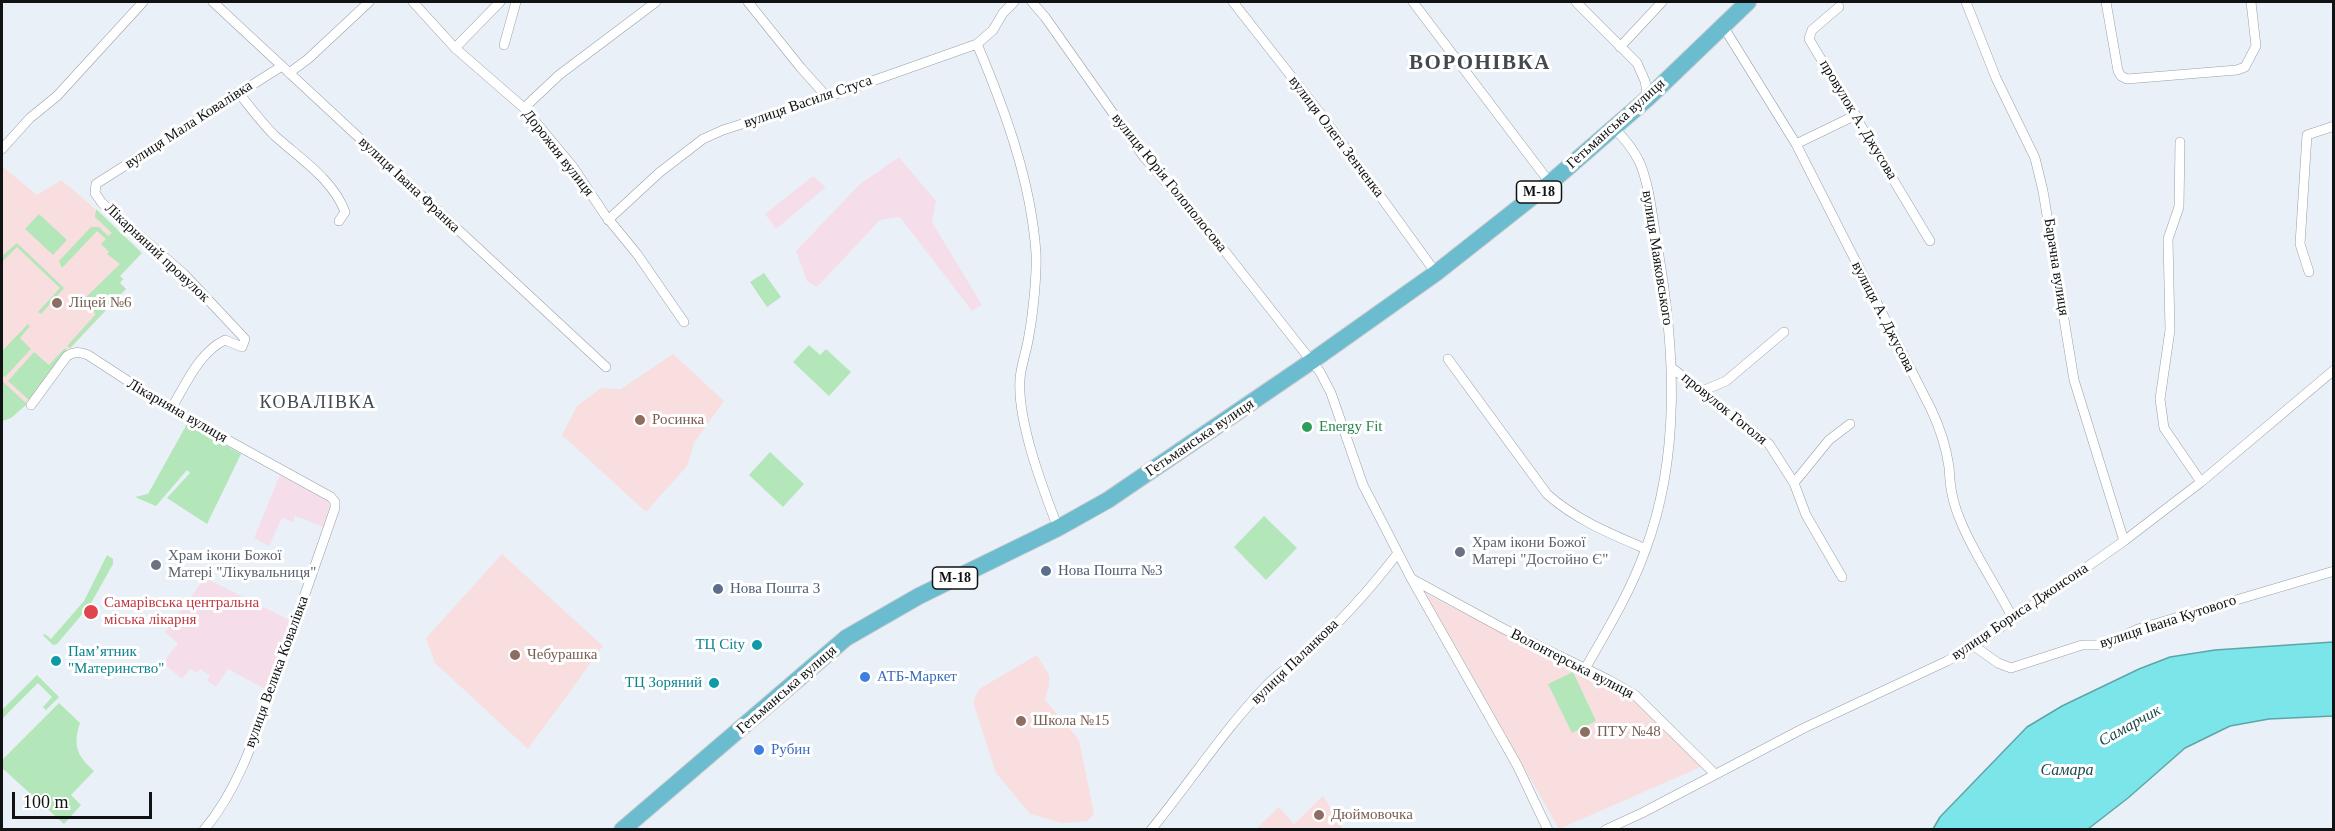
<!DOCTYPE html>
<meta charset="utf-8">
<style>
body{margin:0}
#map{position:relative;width:2335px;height:831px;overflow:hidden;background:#e9f0f7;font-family:"Times New Roman",serif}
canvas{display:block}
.frame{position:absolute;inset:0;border:3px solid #101214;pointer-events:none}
.scale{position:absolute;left:12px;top:792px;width:140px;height:27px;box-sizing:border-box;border:3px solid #101214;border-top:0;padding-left:8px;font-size:18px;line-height:21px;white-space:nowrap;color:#101214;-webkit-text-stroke:4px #fff;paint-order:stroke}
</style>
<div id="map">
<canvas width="2335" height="831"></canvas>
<div class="frame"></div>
<div class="scale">100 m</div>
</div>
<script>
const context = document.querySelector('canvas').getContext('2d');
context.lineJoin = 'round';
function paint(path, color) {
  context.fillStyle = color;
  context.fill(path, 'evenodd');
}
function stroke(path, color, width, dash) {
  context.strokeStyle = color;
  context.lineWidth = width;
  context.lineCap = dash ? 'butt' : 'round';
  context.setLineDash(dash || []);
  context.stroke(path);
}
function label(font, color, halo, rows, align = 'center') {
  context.font = font + ' "Times New Roman",serif';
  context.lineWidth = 6;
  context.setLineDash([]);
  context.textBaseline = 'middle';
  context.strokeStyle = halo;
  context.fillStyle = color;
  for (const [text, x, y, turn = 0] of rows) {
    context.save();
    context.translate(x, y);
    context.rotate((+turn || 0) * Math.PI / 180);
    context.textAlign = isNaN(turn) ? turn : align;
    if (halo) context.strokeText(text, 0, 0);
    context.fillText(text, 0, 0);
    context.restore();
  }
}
paint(new Path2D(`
 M899,157L936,201L932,222L982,305L972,311L900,217L880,220L817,287L807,281L796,251L860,184Z
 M813,176L826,187L776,229L765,214Z
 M280,475L327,500L330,505L323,527L295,516L293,522L282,518L269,546L254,538Z
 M205,578L291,621L267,690L228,669L216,687L207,681L210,676L200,669L197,673L190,669L182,679L163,663L178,643L165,632Z`), '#f5deea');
paint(new Path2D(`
 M2,166L37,195L61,180L83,198L142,253L120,276L123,279L120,283L126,289L68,351L27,404L11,418L2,421Z
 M673,354L724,401L694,443L687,466L646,512L562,435L577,406L601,388L621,389Z
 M502,554L603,646L528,749L435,663L426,638Z
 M1426,594L1631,697L1701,767L1559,829Z
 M1037,655L1049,675V686L1045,700L1079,740L1094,814L1087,821L1062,823L1030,814L996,773L973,702L979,689Z
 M1323,796L1343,829H1256L1279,807L1294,824Z`), '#f9dee0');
paint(new Path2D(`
 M96,209L142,253L120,276L123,279L120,283L126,289L70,348L67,346L96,314L82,301L120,264L107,254L109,252L101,244L106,239L97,231L62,268L59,261L91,227H99L108,236L112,233L95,217Z
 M39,214L67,240L53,255L25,229Z
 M17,243L64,288L41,314L38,312L60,288L17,247L3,261V255Z
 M764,273L781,297L767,307L750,282Z
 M28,324L30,326L20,338L31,349L5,377L2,375V351Z
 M809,345L820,355L826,349L851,372L829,396L793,362Z
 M65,348L68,351L30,401L8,381L34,352L49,365Z
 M2,381L27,404L11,418L2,421Z
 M187,424L241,454L207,524L167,498L190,473L187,470L156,506L135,497L148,494Z
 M770,452L804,484L783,507L749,475Z
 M1264,516L1297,548L1266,580L1234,547Z
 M107,555L113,559V564L90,605L57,644L53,645L43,635L45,634L51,639L84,601Z
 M1573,672L1596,721L1572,733L1548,684Z
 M37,675L59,697L46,710L43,707L52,697L38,683L2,719V710Z
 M59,703L80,723C73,745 76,755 94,771L71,795L81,805L64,824L2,768V760Z`), '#b3e6b8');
const water = new Path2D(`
 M2333,642V716L2269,719L2230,726L2185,748L2128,798L2088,829H1933L1940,817L2027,727L2062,706L2139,669L2170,657L2215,650Z`);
paint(water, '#7ce5e9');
stroke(water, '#5ca6a9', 1.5);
const minor = new Path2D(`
 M213,2L606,367
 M413,2L455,48L524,108L573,167L605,215L637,254L684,322
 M748,2L801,68L827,97
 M1032,2L1045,17L1144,157L1220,245L1320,372L1331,393L1363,485L1411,578L1517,765L1548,830
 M1233,2L1320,113L1436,273
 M1413,2L1550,183
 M1576,2L1637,63L1645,81L1648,98
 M1966,2L1996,78L2035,158L2043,191L2074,380L2124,541
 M2106,2L2118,71L2121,76L2127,79L2237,70L2245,67L2256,46L2251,2
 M1839,7L1812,30L1809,39L1930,241
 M1723,26L1796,144L1931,409C1940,428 1946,446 1949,467C1950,483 1951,496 1957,512C1971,550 1995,583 2013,619
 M977,44C1005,110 1031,181 1036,253C1037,274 1033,314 1029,335C1027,350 1021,365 1020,379C1017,421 1043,489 1058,528
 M504,45L516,2
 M1620,47L1662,2
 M455,48L500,2
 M289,73L308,59L369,2
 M238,92C250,107 261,122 274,135C299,158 333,179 345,212L339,221
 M524,108L559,75L656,2
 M2180,142L2179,207L2168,239L2170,330L2160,399L2164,428L2201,482
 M1796,144L1856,115
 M2,149L30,118L57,96L143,2
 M608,220L660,172L703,139L723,130L827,97L977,44L993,30L1003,13L1014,2
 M2309,272L2300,244L2307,135L2334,126
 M1448,359L1547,494C1576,520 1611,534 1646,549
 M1672,368L1769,444L1794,483L1806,515L1842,577
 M1702,391L1726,381L1784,332
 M31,405L67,356C75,351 80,352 88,355L171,409L331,497L335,502V508C315,566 295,623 274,681C256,733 240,787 204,830
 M171,409C185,386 199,352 225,340L242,347L245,339L184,274L102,203L95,193L96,184L282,66
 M1794,483L1829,440L1850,424
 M1412,579L1504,629L1609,680L1635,695L1715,774
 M1974,646L1998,663L2011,668L2082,645H2103L2138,629L2334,571
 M1585,669C1607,630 1630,593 1645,551C1681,456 1675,348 1658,250C1653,223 1650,185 1639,161C1633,149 1623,137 1614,128
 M1151,830C1191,781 1225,728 1269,683C1281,671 1296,662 1308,651C1341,622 1371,588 1398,553
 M1605,830L1642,813L1804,728L1947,661L1974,646L2124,541L2201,482L2334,370`);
const trunk = new Path2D(`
 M622,830L846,638L919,596L1058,528L1108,500L1312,361L1436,273L1550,183L1648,98L1748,2`);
stroke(minor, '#989fa5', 10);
stroke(trunk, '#cacbcb', 18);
stroke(minor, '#fff', 9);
stroke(trunk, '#6cbcd0', 16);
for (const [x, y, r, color] of [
 [57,303,6,"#8d6e63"],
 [640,420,6,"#8d6e63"],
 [1307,427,6,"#2e9e5b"],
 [1460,552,6,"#6b7280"],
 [156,565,6,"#6b7280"],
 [1046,571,6,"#5c6f8a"],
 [718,589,6,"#5c6f8a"],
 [91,612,8,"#e0444e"],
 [757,645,6,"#0f9aa8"],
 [515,655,6,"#8d6e63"],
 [56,661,6,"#0f9aa8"],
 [865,677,6,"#3f7fe0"],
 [714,683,6,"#0f9aa8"],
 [1021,721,6,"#8d6e63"],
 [1585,732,6,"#8d6e63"],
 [759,750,6,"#3f7fe0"],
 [1319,815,6,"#8d6e63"]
]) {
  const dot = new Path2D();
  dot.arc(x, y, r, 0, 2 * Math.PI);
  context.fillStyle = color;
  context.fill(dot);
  stroke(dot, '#fff', 2);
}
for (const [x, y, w] of [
 [1539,192,45],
 [955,578,45]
]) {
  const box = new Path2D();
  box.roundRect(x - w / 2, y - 11, w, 22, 4.5);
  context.fillStyle = '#fff';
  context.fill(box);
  stroke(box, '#101214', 1.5);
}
label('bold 14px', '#101214', null, [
 ["М-18",1539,192],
 ["М-18",955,578]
]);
label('15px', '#101214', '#fff', [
 ["вулиця Василя Стуса",808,102,-19],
 ["провулок А. Джусова",1858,120,59],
 ["Гетьманська вулиця",1616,124,-42],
 ["вулиця Мала Ковалівка",189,125,-33],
 ["вулиця Олега Зенченка",1336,137,53],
 ["Дорожня вулиця",558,153,52],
 ["вулиця Юрія Голополосова",1169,183,51],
 ["вулиця Івана Франка",409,185,43],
 ["Лікарняний провулок",157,253,43],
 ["вулиця Маяковського",1657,258,81],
 ["Барачна вулиця",2056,267,81],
 ["вулиця А. Джусова",1883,317,63],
 ["провулок Гоголя",1724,409,39],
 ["Лікарняна вулиця",177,411,30],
 ["Гетьманська вулиця",1200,438,-34],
 ["вулиця Бориса Джонсона",2020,612,-34],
 ["вулиця Івана Кутового",2168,622,-18],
 ["вулиця Паланкова",1295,662,-44],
 ["Волонтерська вулиця",1572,664,27],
 ["вулиця Велика Ковалівка",277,672,-70],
 ["Гетьманська вулиця",787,690,-41]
]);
label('15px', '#785e54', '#fff', [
 ["Ліцей №6",69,303],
 ["Росинка",652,420],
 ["Чебурашка",527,655],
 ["Школа №15",1033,721],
 ["ПТУ №48",1597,732],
 ["Дюймовочка",1331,815]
], 'left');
label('15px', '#27864d', '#fff', [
 ["Energy Fit",1319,427]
], 'left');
label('15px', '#5b616d', '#fff', [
 ["Храм ікони Божої",1472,543],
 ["Матері \"Достойно Є\"",1472,560],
 ["Храм ікони Божої",168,556],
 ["Матері \"Лікувальниця\"",168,573]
], 'left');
label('15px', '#4e5e75', '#fff', [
 ["Нова Пошта №3",1058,571],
 ["Нова Пошта 3",730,589]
], 'left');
label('15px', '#be3a42', '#fff', [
 ["Самарівська центральна",104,603],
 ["міська лікарня",104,620]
], 'left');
label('15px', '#0d838f', '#fff', [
 ["ТЦ City",745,645],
 ["Пам’ятник",68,652,"left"],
 ["\"Материнство\"",68,669,"left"],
 ["ТЦ Зоряний",702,683]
], 'right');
label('15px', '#366cbe', '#fff', [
 ["АТБ-Маркет",877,677],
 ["Рубин",771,750]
], 'left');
label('italic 16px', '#1b4b4c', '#fff', [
 ["Самарчик",2130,726,-29],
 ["Самара",2067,771]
]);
context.letterSpacing = '1.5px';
label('18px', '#43494f', '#fff', [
 ["КОВАЛІВКА",318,403]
]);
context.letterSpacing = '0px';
context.letterSpacing = '1.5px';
label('bold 21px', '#43494f', '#fff', [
 ["ВОРОНІВКА",1480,64]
]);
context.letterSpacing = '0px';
</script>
